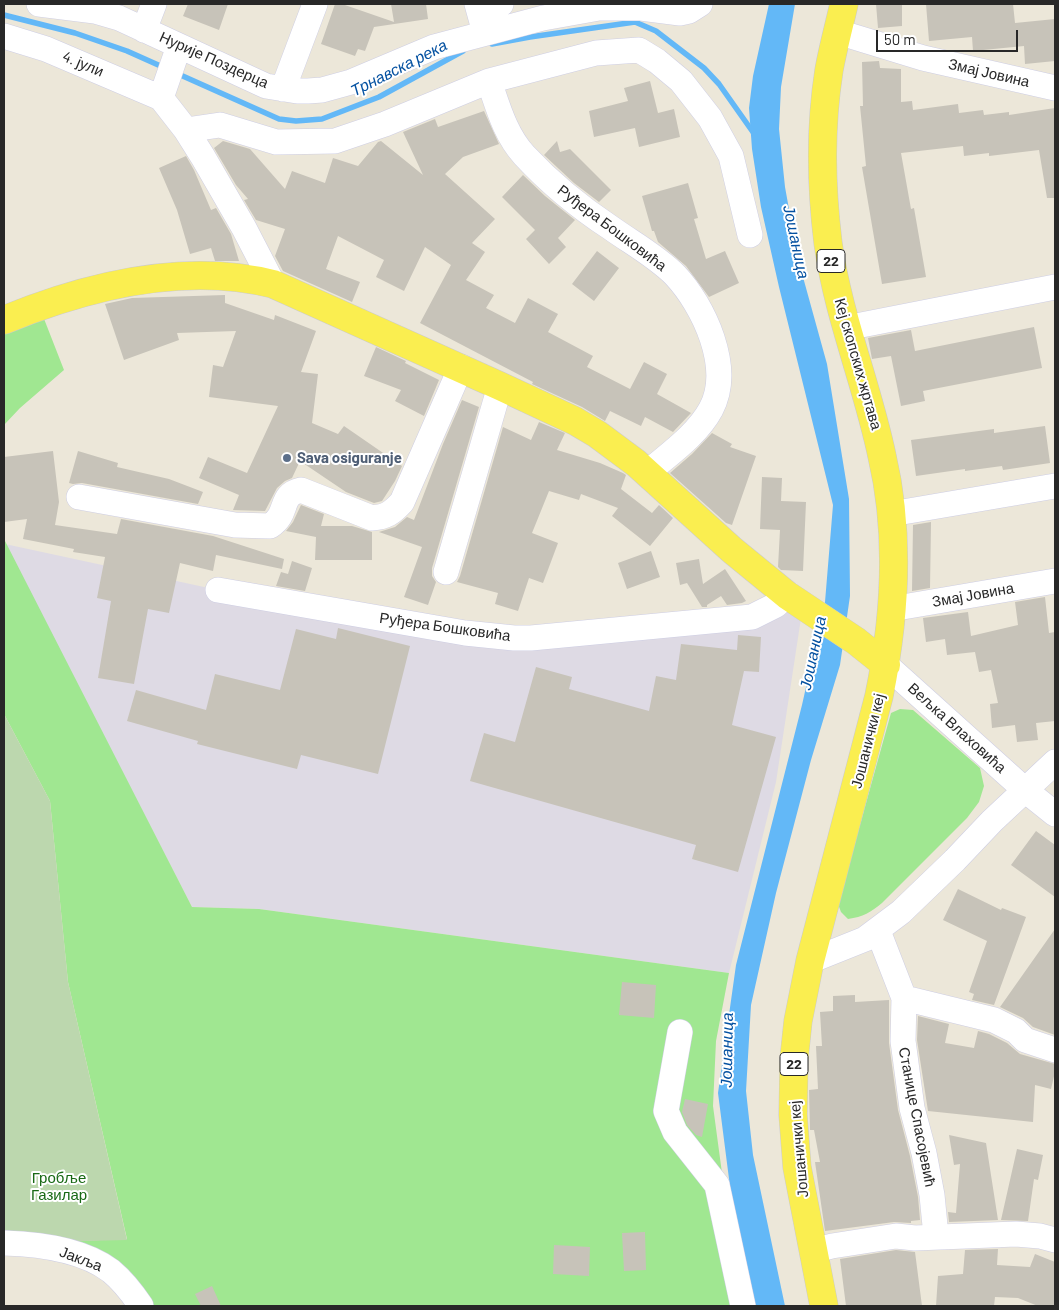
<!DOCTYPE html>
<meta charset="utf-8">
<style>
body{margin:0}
#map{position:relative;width:1059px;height:1310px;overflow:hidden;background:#ece7d9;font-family:Barlow,sans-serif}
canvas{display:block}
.frame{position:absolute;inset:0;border:5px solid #282828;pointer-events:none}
.scale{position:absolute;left:876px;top:30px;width:142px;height:22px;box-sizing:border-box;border:2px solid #282828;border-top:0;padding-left:6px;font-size:15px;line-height:18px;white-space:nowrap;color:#282828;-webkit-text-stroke:4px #fff;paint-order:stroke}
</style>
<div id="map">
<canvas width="1059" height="1310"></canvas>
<div class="frame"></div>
<div class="scale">50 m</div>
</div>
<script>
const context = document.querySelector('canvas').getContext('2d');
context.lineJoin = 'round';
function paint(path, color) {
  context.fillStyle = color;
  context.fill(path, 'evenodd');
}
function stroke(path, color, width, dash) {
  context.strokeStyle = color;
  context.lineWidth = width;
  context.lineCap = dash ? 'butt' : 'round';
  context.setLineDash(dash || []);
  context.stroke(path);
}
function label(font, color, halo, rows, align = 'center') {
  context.font = font + ' Barlow,sans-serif';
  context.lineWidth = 4;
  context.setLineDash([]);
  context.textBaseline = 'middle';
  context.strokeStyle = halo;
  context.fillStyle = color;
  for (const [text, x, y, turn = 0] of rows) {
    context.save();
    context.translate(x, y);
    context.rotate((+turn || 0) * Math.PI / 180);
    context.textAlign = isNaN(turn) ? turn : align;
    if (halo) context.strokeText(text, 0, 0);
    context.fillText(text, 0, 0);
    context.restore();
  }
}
paint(new Path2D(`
 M5,544L218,590L465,633L803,605L776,782L729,973L259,909L192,907Z`), '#dedae4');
paint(new Path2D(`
 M39,306L64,370L20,408L4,425V320Z
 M4,539L192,907L259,909L729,973L716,1041L713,1106L726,1203L748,1306H141L122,1282L24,1243L127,1239L68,982L50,801L4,714Z
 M900,709L913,710L980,768L984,786L979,802L967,818L882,903C871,912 863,917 848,919L841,912L838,904L891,713Z`), '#a0e791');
paint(new Path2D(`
 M4,714L50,801L68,982L127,1240L4,1243Z`), '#bcd7ae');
paint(new Path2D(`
 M769,4H795L781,87L779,129L785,187L798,259L827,364L849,499L850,596L840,665L811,760L776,893L751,1005L746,1091L753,1155L785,1306H754L733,1210L718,1093L736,965L802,705L825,602L833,505L779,287L761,207L752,149L749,108L753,76Z`), '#63b8f7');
stroke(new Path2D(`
 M4,15L75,33L127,51L165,68
 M492,44L530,37L635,22L656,31L704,68L719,84L755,135
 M176,73L279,119L296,121L322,119L379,97L463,51`), '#63b8f7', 5.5);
paint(new Path2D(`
 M188,4H228L219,30L183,16Z
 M335,4H342L394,22L391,4H426L428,19L374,27L365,51L358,49L355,56L321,44Z
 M876,4H902V26L878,28Z
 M926,4H1013L1015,23L1055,19V61L1025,64L1024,46L973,51L972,37L929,41Z
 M879,61L880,68L901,69V102L912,101L913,110L958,104L959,113L983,110L984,115L1009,112V115L1055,108V198H1047L1039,150L989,156V153L964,156L963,146L901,153L911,209L914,208L926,277L882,284L862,167L866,166L860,106H863L862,62Z
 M650,81L658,113L674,109L680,137L639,147L635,128L594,137L589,111L628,101L624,88Z
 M484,111L499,144L463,157L445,174L495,219L472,243L485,252L466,280L494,295L486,308L515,323L528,298L558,314L548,332L593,356L587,367L630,389L644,362L667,374L657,394L691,413L673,432L645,417L641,426L610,411L605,421L582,407L532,384L533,382L420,323L451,265L425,247L404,291L376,277L384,260L338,236L326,269L360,282L352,302L283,271L275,256L285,229L256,220L244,200L248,199L236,185L214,148L223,141L250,149L285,189L292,171L325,183L333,158L358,166L378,142L381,141L423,175L403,132L435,119L438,127Z
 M557,141L560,152L570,149L611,190L599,202L574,183L544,155Z
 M186,156L194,170L211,210L216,208L231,234L239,261H215L211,248L190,254L177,210L159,168Z
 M523,175L545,196L575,220L558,238L566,247L549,264L526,239L535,230L502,197Z
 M688,183L698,218L694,219L706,259L725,251L739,283L709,297L686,266L658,242L654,231H652L642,196Z
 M597,251L619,268L594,301L572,284Z
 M225,295V303L274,320L275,315L316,331L301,372L318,374L312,423L338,434L344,426L402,466L395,481L382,501L374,503L346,492L300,461L292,478L285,481L277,488L265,511L233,510L239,495L199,478L208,457L247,473L278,406L209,397L213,365L223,367L236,331L177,333L179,340L124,360L105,304L132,298Z
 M1034,327L1042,368L923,391L925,401L901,406L891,356L872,359L868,338L911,330L915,351Z
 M376,347L406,361L405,363L439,380L424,416L395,401L401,390L364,376Z
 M462,400L479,407L432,568V576L436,582L428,605L404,597L422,547L379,532L395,527L407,517L414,520L443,444Z
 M539,422L565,433L557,450L600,463L623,473L626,475L621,489L652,513L659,505L673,518L650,546L612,516L618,508L581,494L579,500L549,491L532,533L558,543L543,583L529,578L518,611L495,604L498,593L457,582L460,576L503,427L531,440Z
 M1045,426L1050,463L1003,470L1002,466L965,471V469L916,476L911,440L994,429V433Z
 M712,433L732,444L730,447L756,456L732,525L726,523L670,473L692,454Z
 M53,451L59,502L55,525L117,534L121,519L213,536L284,559L282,569L216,555L213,571L180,563L169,613L148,609L134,684L98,678L111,601L97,598L105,557L73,552L74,549L23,539L27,519L4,522V457Z
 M78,451L118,463L117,467L169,479L203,492L198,504L82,483L73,484L69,483Z
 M762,477L782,478L781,501L806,502L803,571L781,570L778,567L780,530L760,529Z
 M301,505L324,514L321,526H352L372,532V560H315L316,537L286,531L293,522Z
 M931,522L930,588L912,591L913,525Z
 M651,551L660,577L627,589L618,563Z
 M699,559L703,584L725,569L746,601L742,603L727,605L721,596L707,605V607H702L687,583L680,585L676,563Z
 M292,561L312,568L305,591L276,586L281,572L288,574Z
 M1045,597L1049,633L1055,632V721L1036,723L1038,740L1017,742L1015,725L992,728L990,704L998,703L991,670L979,672L975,652L947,655L945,639L926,642L923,618L968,612L971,636L1018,625L1015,602Z
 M338,628L410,646L378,774L301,755L297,769L197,744L198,741L127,721L136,690L206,710L215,674L280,690L296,629L336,639Z
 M738,635L761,637L759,672L744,671L732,725L776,737L738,872L692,859L696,845L470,781L484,733L515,742L536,667L572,677L569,689L649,711L656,676L676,680L681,644L737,650Z
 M1036,831L1055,845V897L1011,865Z
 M958,889L1001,910L1002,908L1026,917L994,1005L972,1000L974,994L969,992L987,941L943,920Z
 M1055,929V1035L1033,1027L1023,1018L1000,1007Z
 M622,982L656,985L654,1018L619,1015Z
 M855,995V1002L889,1000V1043L898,1110L910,1156L918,1197L920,1220L911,1221V1223L894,1222L825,1231L815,1162H820L814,1130H810L809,1090L818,1089L816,1046H822L820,1012L833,1011V996Z
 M918,1016L949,1024L945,1043L974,1048L978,1031L989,1034L1007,1043L1020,1054L1055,1064V1072L1051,1089L1035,1085L1033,1122L928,1111L917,1040Z
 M685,1099L708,1104L702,1137L696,1135L687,1125L682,1112Z
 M949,1135L986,1143L998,1220L949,1222L948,1212L956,1213L960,1164L954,1165Z
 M1017,1149L1043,1155L1038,1180L1034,1179L1028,1221L1001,1220Z
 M645,1232L646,1270L624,1271L622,1233Z
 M554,1245L590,1247L589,1276L553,1274Z
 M998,1249L997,1265L1030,1267L1035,1254L1055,1262V1306H1038L1018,1298L995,1297L994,1306H936L938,1276L963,1274L965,1250Z
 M896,1250L915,1252L922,1306H846L840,1259Z
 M212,1286L221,1306H201L195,1294Z`), '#c7c3b9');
const minor = new Path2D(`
 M39,4L95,11L119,18L266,86L297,91H308L322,90L351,82L434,47L543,18L599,8H641L680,13L689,11L700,4
 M477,4L485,33
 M481,18L501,4
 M144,30L154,4
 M838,32L923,58L1055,88
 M4,36L46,49L161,98L186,130L203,157L244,228L273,284
 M489,81C498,107 505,134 524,155C550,183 579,207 611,228C632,243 656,256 675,275C704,306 733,368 711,409C697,435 669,454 647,473
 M283,89L315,4
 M161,98L179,46
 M186,130L220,125L276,142L335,141L385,124L489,81L596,53L639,50L657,61L681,81L710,118L731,156L750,235
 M846,328L1055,287
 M79,497L235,525L270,526C290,513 278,495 301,490L372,518C386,517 392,513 402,502L461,367
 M891,514L1055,486
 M446,572L500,386
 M218,590L465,633L514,638H531L752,617L776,605L787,595
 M891,609L1055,581
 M886,665L1025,790L1055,814
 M878,931L904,998L903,1041L912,1108L924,1153L932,1195L936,1236
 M810,961L865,939L901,912L955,860L992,821L1055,762
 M904,998L994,1020L1016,1031L1025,1040L1055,1050
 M680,1032L666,1111L675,1132L717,1185L743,1306
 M4,1243C39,1244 82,1249 111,1271C123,1281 133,1294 141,1306
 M813,1251L832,1246L896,1236L915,1238L1016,1234L1040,1236L1055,1240`);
const major = new Path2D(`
 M4,320C87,286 184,262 273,284L500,386L575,421L597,434L636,463L732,550L787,595L856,641L886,665
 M824,1306L797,1167L793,1115L794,1059L798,1021L810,961L879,696C895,618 900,533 882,456C867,384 838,316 828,243C821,186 820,127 829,70C833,48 839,26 844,4`);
stroke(minor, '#cecee3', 26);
stroke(major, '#cbcbcb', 29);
stroke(minor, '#fff', 25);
stroke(major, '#faee50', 28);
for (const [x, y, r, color] of [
 [287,458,5,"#5c6f8a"]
]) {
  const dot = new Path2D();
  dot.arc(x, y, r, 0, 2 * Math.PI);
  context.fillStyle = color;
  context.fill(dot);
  stroke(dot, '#fff', 2);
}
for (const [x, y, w] of [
 [831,261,28],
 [794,1064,28]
]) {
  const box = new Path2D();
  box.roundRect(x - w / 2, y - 11.5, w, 23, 4);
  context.fillStyle = '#fff';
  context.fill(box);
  stroke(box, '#282828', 1);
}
label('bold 14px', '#282828', null, [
 ["22",831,261],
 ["22",794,1064]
]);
label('15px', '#282828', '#fff', [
 ["Нурије Поздерца",214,60,24],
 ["4. јули",83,64,23],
 ["Змај Јовина",989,73,13],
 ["Руђера Бошковића",612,228,37],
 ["Кеј скопских жртава",858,364,74],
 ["Змај Јовина",973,595,-10],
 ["Руђера Бошковића",445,627,8],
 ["Вељка Влаховића",957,728,42],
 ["Јошанички кеј",868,741,-76],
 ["Станице Спасојевић",917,1117,79],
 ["Јошанички кеј",799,1149,-95],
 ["Јакља",81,1259,21]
]);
label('bold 15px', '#4e5e75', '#fff', [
 ["Sava osiguranje",297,458]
], 'left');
label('15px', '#186914', '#fff', [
 ["Гробље",59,1178],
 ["Газилар",59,1195]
]);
label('italic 16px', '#0451a1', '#fff', [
 ["Трнавска река",399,68,-27],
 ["Јошаница",796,242,78],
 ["Јошаница",813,653,-78],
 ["Јошаница",727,1050,-89]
]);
</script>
